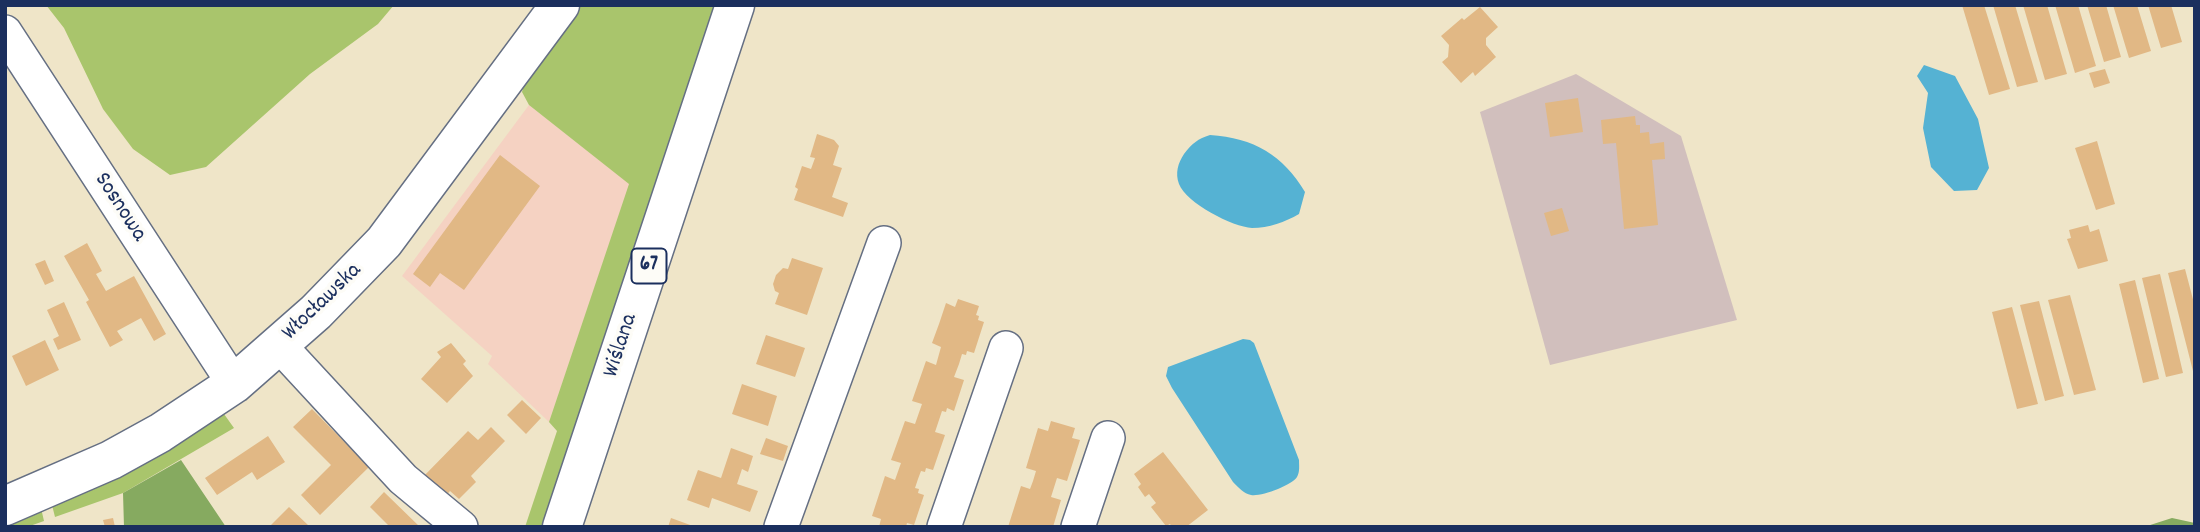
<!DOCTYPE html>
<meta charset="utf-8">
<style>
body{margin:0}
#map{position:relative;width:2200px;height:532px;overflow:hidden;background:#efe5c8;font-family:Dekko,sans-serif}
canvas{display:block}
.frame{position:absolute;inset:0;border:7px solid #1b2f5e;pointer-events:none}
</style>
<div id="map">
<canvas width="2200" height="532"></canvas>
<div class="frame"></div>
</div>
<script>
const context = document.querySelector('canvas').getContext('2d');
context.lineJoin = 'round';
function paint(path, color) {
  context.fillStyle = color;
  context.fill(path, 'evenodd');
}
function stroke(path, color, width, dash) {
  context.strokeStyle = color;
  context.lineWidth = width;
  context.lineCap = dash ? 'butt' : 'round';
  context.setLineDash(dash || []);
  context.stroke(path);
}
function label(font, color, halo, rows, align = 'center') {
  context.font = font + ' Dekko,sans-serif';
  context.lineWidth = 7;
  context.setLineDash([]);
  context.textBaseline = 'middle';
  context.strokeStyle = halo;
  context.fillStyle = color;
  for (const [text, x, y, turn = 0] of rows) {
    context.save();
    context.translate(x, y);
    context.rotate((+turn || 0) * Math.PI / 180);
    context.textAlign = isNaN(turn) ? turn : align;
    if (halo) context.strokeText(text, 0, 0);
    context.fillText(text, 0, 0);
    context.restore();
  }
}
paint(new Path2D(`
 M529,105L630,184L549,422L488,364L492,356L402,276Z`), '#f5d2c2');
paint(new Path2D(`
 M1576,74L1681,136L1737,320L1550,365L1480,112Z`), '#d1bfbd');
paint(new Path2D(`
 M46,5H394L378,24L310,74L206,167L170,175L133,149L103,109L64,28Z
 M577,5H717L547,527H525L557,431L549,422L629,184L529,105L522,92L527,74Z
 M219,407L234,428L123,493L55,517L51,501Z
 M41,508L44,521L27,527H13L11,518Z`), '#a9c56c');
paint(new Path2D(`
 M181,460L226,527H124L123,493Z
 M2172,518L2195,523V527H2144Z`), '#86aa60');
paint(new Path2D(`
 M1924,65L1955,76L1978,119L1989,168L1977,190L1954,191L1931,167L1923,128L1928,93L1917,76Z
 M1210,135C1254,138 1283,155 1305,192L1299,214C1285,222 1269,228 1252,228C1233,227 1186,203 1179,184C1175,173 1178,163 1184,154C1192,143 1198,139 1210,135Z
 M1243,339L1250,340L1254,343L1299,460C1299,466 1300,472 1297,477C1292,485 1261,497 1251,495C1244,494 1238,487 1233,482L1172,388L1166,376L1168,367Z`), '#55b2d3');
paint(new Path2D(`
 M1962,5H1984L2010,89L1989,95Z
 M1993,5H2015L2038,82L2017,87Z
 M2023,5H2047L2067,74L2045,80Z
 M2055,5H2078L2096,66L2075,73Z
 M2087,5H2106L2121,57L2104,62Z
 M2113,5H2137L2151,51L2129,58Z
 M2148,5H2171L2182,42L2161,48Z
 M1480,7L1498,27L1486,38V45L1496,57L1475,76L1473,72L1461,83L1442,62L1448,57L1449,45L1441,36L1462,18L1464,20Z
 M2105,69L2110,83L2094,88L2089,73Z
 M1578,98L1583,132L1550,137L1545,103Z
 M1635,116L1636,125H1640V133L1649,132L1650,144L1664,142L1665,159L1652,160L1658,225L1624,229L1616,143L1603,144L1601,120Z
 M817,134L834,140L839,146L833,165L842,168L832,197L848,203L843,217L794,200L798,189L795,187L802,166L811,169L815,158L810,157Z
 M2097,141L2115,204L2096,210L2075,148Z
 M500,155L540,186L464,290L440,273L430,287L413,274Z
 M1562,208L1569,231L1551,236L1544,213Z
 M2088,225L2090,232L2099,229L2108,261L2078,269L2067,239L2071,238L2069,230Z
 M87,243L102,271L96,274L106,291L134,276L166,334L154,341L141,318L117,331L123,340L110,347L86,302L89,300L64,256Z
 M792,258L823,268L807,315L775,304L779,293L775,291L773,284L776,275L783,268L788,269Z
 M45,260L54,281L45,285L35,264Z
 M2185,269L2195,307L2194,375L2168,273Z
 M2160,274L2183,373L2166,377L2142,278Z
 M2135,280L2159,379L2143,383L2119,284Z
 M2070,295L2096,390L2074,395L2048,300Z
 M958,299L979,306L976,315L979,316L978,320L984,322L974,353L967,351L966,355L962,354L959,364L954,377L964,380L954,411L947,408L946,412L942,411L935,432L945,435L933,470L926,468L925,472L921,471L918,479L915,488L919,489L918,493L924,495L914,525L907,523L906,527H879L881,519L872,516L885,476L895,480L901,463L891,460L905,421L915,424L922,404L912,401L926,361L936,365L941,347L932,343L939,324L946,303L955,307Z
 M2039,301L2064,396L2045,401L2020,305Z
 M64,302L81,340L58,350L53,339L59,336L47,310Z
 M2012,307L2038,404L2017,409L1992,312Z
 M766,335L805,348L795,377L756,364Z
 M45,340L59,370L26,386L12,356Z
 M451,343L466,361L463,364L473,376L447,403L421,379L441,357L437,352Z
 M742,384L777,396L768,426L732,414Z
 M522,400L541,418L526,434L507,415Z
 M312,409L369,467L320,515L301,495L331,465L293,427Z
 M1051,421L1075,428L1072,438L1080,440L1067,481L1057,478L1051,497L1061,500L1053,527H1008L1021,486L1030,489L1033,481L1036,471L1026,468L1038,428L1048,431Z
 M491,427L505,441L471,476L476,482L459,499L450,491L443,499L422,478L468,431L478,440Z
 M268,436L285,462L257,480L252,472L217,495L205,478Z
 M766,438L788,446L783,461L760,454Z
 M731,448L753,456L748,472L742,469L737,484L758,491L750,512L712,498L709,508L687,500L698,470L721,478Z
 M1163,452L1208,510L1186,527H1172L1170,524L1166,526L1151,507L1156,503L1149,494L1145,497L1138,487L1141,484L1134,474Z
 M384,492L420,527H390L370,507Z
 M289,507L308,525L306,527H269Z
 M113,518L115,527H105L103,520Z
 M671,518L693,526V527H668Z`), '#e1b885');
const minor = new Path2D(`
 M5,32L234,384
 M279,345L403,479L461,527
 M781,527L884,243
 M944,527L1006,348
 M1078,527L1108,438`);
const major = new Path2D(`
 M5,506L111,460L160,433L234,384L316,312L384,242L560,5
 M562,527L735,5`);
stroke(minor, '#656f83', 36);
stroke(major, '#656f83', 41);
stroke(minor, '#fff', 33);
stroke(major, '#fff', 38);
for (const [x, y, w] of [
 [649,266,35]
]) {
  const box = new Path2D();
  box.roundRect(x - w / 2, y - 17.5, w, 35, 5);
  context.fillStyle = '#fdfcf7';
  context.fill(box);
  stroke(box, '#1b2f5e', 2);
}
label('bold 21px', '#1b2f5e', null, [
 ["67",649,266]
]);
label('23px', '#1b2f5e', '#fdfcf7', [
 ["Sosnowa",119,208,57],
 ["Włocławska",323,303,-44],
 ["Wiślana",622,346,-72]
]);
</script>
